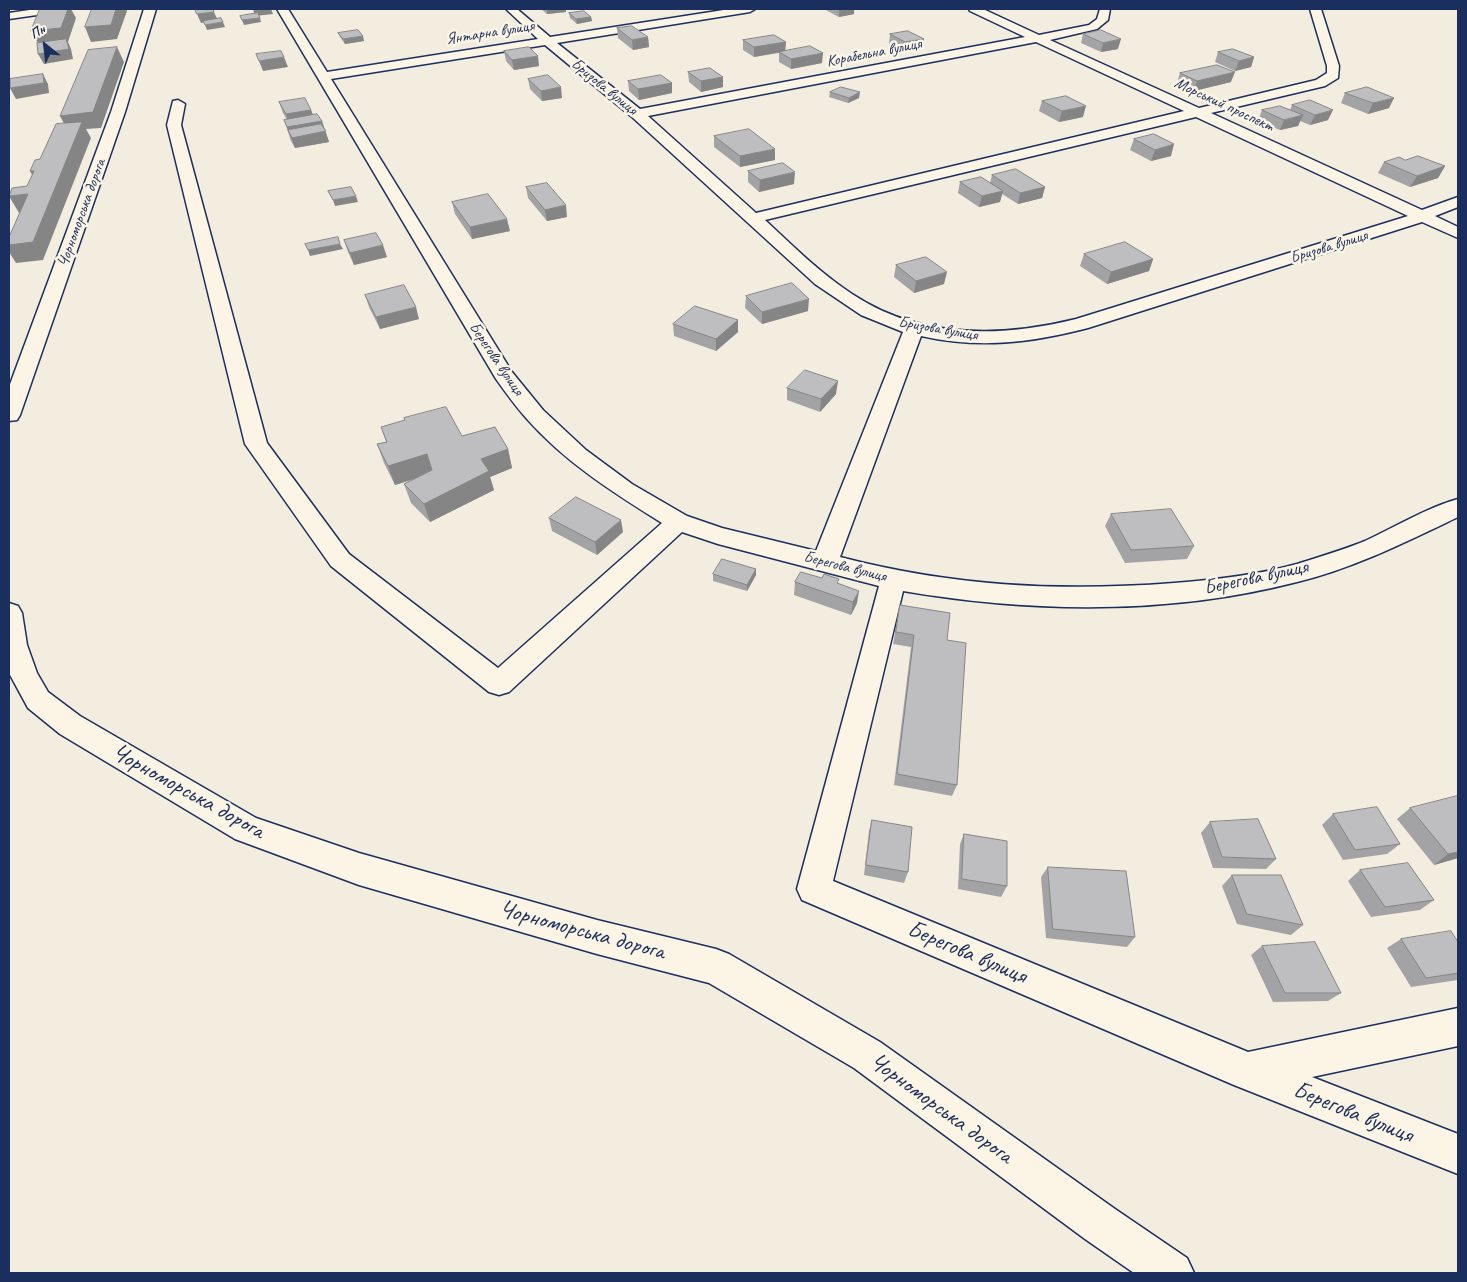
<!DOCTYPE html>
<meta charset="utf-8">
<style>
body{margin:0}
#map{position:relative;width:1467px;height:1282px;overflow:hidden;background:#f3ede0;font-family:Caveat,sans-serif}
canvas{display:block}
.frame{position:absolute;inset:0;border:10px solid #1b2f5e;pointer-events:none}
.north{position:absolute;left:20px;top:20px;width:50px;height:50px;-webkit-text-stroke:4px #fcf5e5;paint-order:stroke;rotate:331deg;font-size:14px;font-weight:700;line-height:20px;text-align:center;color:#1b2f5e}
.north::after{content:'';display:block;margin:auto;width:18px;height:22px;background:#1b2f5e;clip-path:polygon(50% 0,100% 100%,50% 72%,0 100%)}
</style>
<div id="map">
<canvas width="1467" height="1282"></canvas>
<div class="frame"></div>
<div class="north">Пн</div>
</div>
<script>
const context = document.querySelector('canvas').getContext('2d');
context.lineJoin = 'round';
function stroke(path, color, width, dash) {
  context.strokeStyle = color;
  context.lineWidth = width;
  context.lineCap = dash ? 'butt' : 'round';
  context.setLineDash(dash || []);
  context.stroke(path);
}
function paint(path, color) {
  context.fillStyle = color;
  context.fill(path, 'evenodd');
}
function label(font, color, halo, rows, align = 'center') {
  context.font = font + ' Caveat,sans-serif';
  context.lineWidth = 5;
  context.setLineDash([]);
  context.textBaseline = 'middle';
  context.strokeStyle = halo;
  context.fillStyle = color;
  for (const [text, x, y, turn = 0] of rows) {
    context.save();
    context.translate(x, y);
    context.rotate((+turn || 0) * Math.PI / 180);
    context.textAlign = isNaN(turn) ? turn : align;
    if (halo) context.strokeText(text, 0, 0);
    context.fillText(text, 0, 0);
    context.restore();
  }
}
const minor = new Path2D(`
 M36,9H64L58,12L9,19V13Z
 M144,9H156L125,112L20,415L17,420L9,421V387L111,112Z
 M277,9H288L327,72L538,39L506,9H517L550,37L730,9H755L750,12L557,43L640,109L1025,37L970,11L969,9H983L1039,35L1089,25L1097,19L1100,9H1110L1108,20L1097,29L1050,40L1199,108L1316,80L1327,73V66L1310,9H1321L1339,66L1338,78L1325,86L1211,113L1422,210L1458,197V207L1435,216L1458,227V238L1422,222L1088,328C1030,343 980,349 921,336L840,557C952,586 1058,592 1174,583C1214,580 1257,575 1297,564C1319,557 1343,550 1365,541C1395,527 1426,508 1458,499V517C1406,542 1354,568 1297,582C1170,615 1032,613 903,591L833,881L1248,1052L1458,1008V1046L1312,1077L1458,1134V1174L1234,1085L802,900L797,889L879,586L718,544L682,532L509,692L499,695L489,692L331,566L245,444L167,125L173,101L178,100L185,104L181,125L267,443L349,554L498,668L662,523C614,493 565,462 527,419C516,407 506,393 496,379ZM1036,42L1184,111L756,213L648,116ZM545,45L632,117L815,284L861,315L903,332L816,551L722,528L687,516L632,484L586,450L543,410L512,372L331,79ZM1196,117L1408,216L1076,319C999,338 920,339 852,294C820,273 793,246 765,220Z
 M9,603L18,606L22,613L27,645L37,673L48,692L80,716L256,818L359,853L597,920L716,949L729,954L880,1042L1115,1209L1187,1258L1194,1273H1134L1085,1239L854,1068L709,983L597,954L359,885L235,839L60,734L28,708L9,673Z`);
stroke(minor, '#1b2f5e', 3);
paint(minor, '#fcf5e5');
paint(new Path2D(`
 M541,9H566V12L547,14Z
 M824,9H854V14L839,17Z
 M569,13L591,17L592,21L577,24L570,18Z
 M617,28L648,37L649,47L633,50L618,38Z
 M338,33L364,41L345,44L340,37Z
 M890,34L924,39L922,49L903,52L889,44Z
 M1083,34L1118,49L1101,52L1081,43Z
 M743,40L786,42L785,51L822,63L791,69L779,62V53L754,57L743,50Z
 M504,51L539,66L514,70L506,61Z
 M1218,52L1254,57L1251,67L1235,71L1215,62Z
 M688,72L723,77V87L701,92L689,82Z
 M1180,73L1231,82L1194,91L1177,83Z
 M528,79L562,98L542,101L530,89Z
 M628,81L672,83V93L639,100L629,91Z
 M830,92L859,98L848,103L829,97Z
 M1345,93L1389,108L1368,114L1341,103Z
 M1042,101L1083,117L1059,122L1039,111Z
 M279,102L311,110L313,115L322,121L329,142L295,148L291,141L284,120H287L283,113Z
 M1292,105L1328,120L1310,125L1300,121L1298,126L1280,130L1258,121L1262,110H1290Z
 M714,136L775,160L740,167L714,147Z
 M1134,139L1171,156L1151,161L1130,150Z
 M1405,160L1445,166L1438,178L1410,187L1378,173L1384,162Z
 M748,171L794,184L759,192L748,182Z
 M992,175L1045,187L1042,198L1018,204L1002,194L1000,202L979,207L958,193L960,182L990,183Z
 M526,187L567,217L547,221L528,198Z
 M452,202L510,231L472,239L455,214Z
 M344,240L387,257L354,265L348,252Z
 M1084,254L1153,259L1149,271L1107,284L1080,266Z
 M896,265L944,284L914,293L894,277Z
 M365,295L419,319L380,329L369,307Z
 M746,296L808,311L762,324L745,308Z
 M738,320V332L716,351L674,336L673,324Z
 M787,388L836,394L820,412L787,400Z
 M381,427L462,436L508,449L512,468L490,477L494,490L430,522L411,503L404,484L416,478L395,485L384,463L377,444L386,442Z
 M1111,514L1194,546L1187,559L1125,563L1105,526Z
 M549,518L623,532L597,555L552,531Z
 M756,569V575L747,591L713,581V574Z
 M795,582L839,584L857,603L851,615L794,595Z
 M900,605L947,640L957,785L952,796L894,785L911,647L893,644Z
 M1410,808L1458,858L1434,865L1397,819Z
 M1333,814L1400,844L1387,854L1343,860L1322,825Z
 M872,820L908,872L904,883L864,875L869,831Z
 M1210,822L1276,859L1266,869L1213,868L1201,833Z
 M964,834L1007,886L1001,897L958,889L960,844Z
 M1048,867L1135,937L1127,947L1046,938L1041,877Z
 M1360,870L1434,900L1420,910L1371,917L1348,881Z
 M1232,875L1303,925L1291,935L1237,924L1222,886Z
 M1401,939L1458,942V980L1411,987L1387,948Z
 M1262,946L1341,993L1328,1001L1273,1002L1251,955Z`), '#a3a3a5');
paint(new Path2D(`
 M68,9H71L76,18L68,42L71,49L73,59L44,64L38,54L39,45L31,31Z
 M116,9H126L127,11L117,39L91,42L85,27Z
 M253,9H271L273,14L255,16Z
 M553,9H566V12L547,14V10Z
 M839,9H854V14L839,17Z
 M214,12L218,21L201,23L197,14Z
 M591,17L592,21L577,24L576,19Z
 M260,18L261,22L244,25L242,20Z
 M223,22L225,27L207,30L205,25Z
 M363,36L364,41L345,44L343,39Z
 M648,37L649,47L633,50L632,40Z
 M924,39L922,49L903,52L905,42Z
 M1121,39L1118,49L1101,52L1103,43Z
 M786,42L785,51L754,57V47Z
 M117,47L124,62L101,128L86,129L91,138L43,260L16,263L9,252V245L68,131L60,116Z
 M823,53L822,63L791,69V59Z
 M538,56L539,66L514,70L512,60Z
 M284,57L288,67L263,71L259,61Z
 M1254,57L1251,67L1235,71L1239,61Z
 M1235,72L1231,82L1194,91L1197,81Z
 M43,74L48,84L49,93L16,99L10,88Z
 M723,77V87L701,92V81Z
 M672,83V93L639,100L638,89Z
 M561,87L562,98L542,101L541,91Z
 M860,92L859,98L848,103L849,98Z
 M1394,98L1389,108L1368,114L1373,103Z
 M1086,106L1083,117L1059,122L1062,111Z
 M311,110L315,120L289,125L286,114Z
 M1333,110L1328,120L1310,125L1315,115Z
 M1303,115L1298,126L1280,130L1284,120Z
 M322,121L329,142L295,148L287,127Z
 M1174,144L1171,156L1151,161L1155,150Z
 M775,149V160L740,167V156Z
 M1445,166L1438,178L1410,187L1417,176Z
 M30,171H34L39,188Z
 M795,172L794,184L759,192L760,180Z
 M1045,187L1042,198L1018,204L1020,193Z
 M1003,191L1000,202L979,207L982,196Z
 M28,194L38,211L19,213L9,196Z
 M356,196L358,202L335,206L333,200Z
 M566,205L567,217L547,221L545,210Z
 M507,219L510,231L472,239L470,227Z
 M340,244L343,249L310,256L308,250Z
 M383,245L387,257L354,265L350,253Z
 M1153,259L1149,271L1107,284L1111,272Z
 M947,272L944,284L914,293L916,281Z
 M809,299L808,311L762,324V312Z
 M416,307L419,319L380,329L376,317Z
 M738,320V332L716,351V339Z
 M838,381L836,394L820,412L821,399Z
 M508,449L512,468L490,477L494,490L430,522L424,504L481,459Z
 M427,454L433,473L395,485L388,466Z
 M621,520L623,532L597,555L595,542Z
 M756,569V575L747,591V585Z
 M859,591L857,603L851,615L853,602Z
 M1458,852V858L1434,865L1448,854Z`), '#858586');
const building = new Path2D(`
 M40,9H68L61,28L31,31Z
 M92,9H116L111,25L85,27Z
 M195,9H213L214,12L197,14Z
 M584,11L591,17L576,19L569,13Z
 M258,13L260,18L242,20L240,16Z
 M221,18L223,22L205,25L203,21Z
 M632,26L648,37L632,40L617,28Z
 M358,30L363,36L343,39L338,33Z
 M1101,30L1121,39L1103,43L1083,34Z
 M908,31L924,39L905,42L890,34Z
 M774,35L786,42L754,47L743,40Z
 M66,39L69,49L38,54L37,43Z
 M810,46L823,53L791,59L779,52Z
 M117,47L93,112L60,116L88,50Z
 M529,47L538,56L512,60L504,51Z
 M1233,49L1254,57L1239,61L1218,52Z
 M281,51L284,57L259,61L256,54Z
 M1217,65L1235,72L1197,81L1180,73Z
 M710,68L723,77L701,81L688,72Z
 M43,74L44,83L10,88V79Z
 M548,75L561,87L541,91L528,79Z
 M661,75L672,83L638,89L628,81Z
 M841,87L860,92L849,98L830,92Z
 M1367,87L1394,98L1373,103L1345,93Z
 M1066,96L1086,106L1062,111L1042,101Z
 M305,98L311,110L286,114L279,102Z
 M1310,100L1333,110L1315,115L1292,105Z
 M1280,106L1303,115L1284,120L1262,110Z
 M317,114L322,121L287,127L284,120Z
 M82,122L33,242L9,245V237L28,194L9,196L12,188L27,186L34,171H30L35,160L40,159L56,124Z
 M321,124L326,131L292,138L288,130Z
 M749,129L775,149L740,156L714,136Z
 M1154,134L1174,144L1155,150L1134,139Z
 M1418,156L1445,166L1417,176L1384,162L1399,157L1405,160Z
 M783,163L795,172L760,180L748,171Z
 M1016,169L1045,187L1020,193L992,175Z
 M981,177L1003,191L982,196L960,182Z
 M547,183L566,205L545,210L526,187Z
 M351,187L356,196L333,200L328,191Z
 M488,194L507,219L470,227L452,202Z
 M376,233L383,245L350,253L344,240Z
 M338,237L340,244L308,250L305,244Z
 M1125,242L1153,259L1111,272L1084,254Z
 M926,257L947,272L916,281L896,265Z
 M792,283L809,299L762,312L746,296Z
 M404,285L416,307L376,317L365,295Z
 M695,306L738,320L716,339L673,324Z
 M805,370L838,381L821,399L787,388Z
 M446,407L462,436L495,427L508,449L481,459L489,471L424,504L404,484L432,470L427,454L388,466L377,444L387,442L381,427L405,420L404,418Z
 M576,497L621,520L595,542L549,518Z
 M1171,509L1194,546L1131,550L1111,514Z
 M722,559L756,569L747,585L713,574Z
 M801,572L822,578L824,574L839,579L837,583L859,591L853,602L795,582Z
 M900,605L950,613L947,640L966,643L957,785L897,774L914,635L896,632Z
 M1457,796L1458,797V852L1448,854L1410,808Z
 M1377,807L1400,844L1355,850L1333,814Z
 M1258,819L1276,859L1222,857L1210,822Z
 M872,820L912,827L908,872L866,865Z
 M964,834L1007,841V886L962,879Z
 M1408,863L1434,900L1385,907L1360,870Z
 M1048,867L1126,871L1135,937L1053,929Z
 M1232,875H1281L1303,925L1247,914Z
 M1451,931L1458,942V973L1426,978L1401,939Z
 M1315,942L1341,993H1285L1262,946Z`);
paint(building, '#bebec0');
stroke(building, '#858586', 1);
label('16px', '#1b2f5e', '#fcf5e5', [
 ["Янтарна вулиця",490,33,-9],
 ["Корабельна вулиця",874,53,-11],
 ["Бризова вулиця",604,87,39],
 ["Морський проспект",1224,105,25],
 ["Чорноморська дорога",82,213,-70],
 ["Бризова вулиця",1329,247,-17],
 ["Бризова вулиця",938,329,10],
 ["Берегова вулиця",496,359,56],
 ["Берегова вулиця",845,567,14]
]);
label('20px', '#1b2f5e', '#fcf5e5', [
 ["Берегова вулиця",1256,578,-12]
]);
label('24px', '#1b2f5e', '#fcf5e5', [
 ["Чорноморська дорога",188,792,29],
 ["Чорноморська дорога",582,931,15],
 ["Берегова вулиця",967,953,23],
 ["Чорноморська дорога",941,1109,36],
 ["Берегова вулиця",1353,1113,22]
]);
</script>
